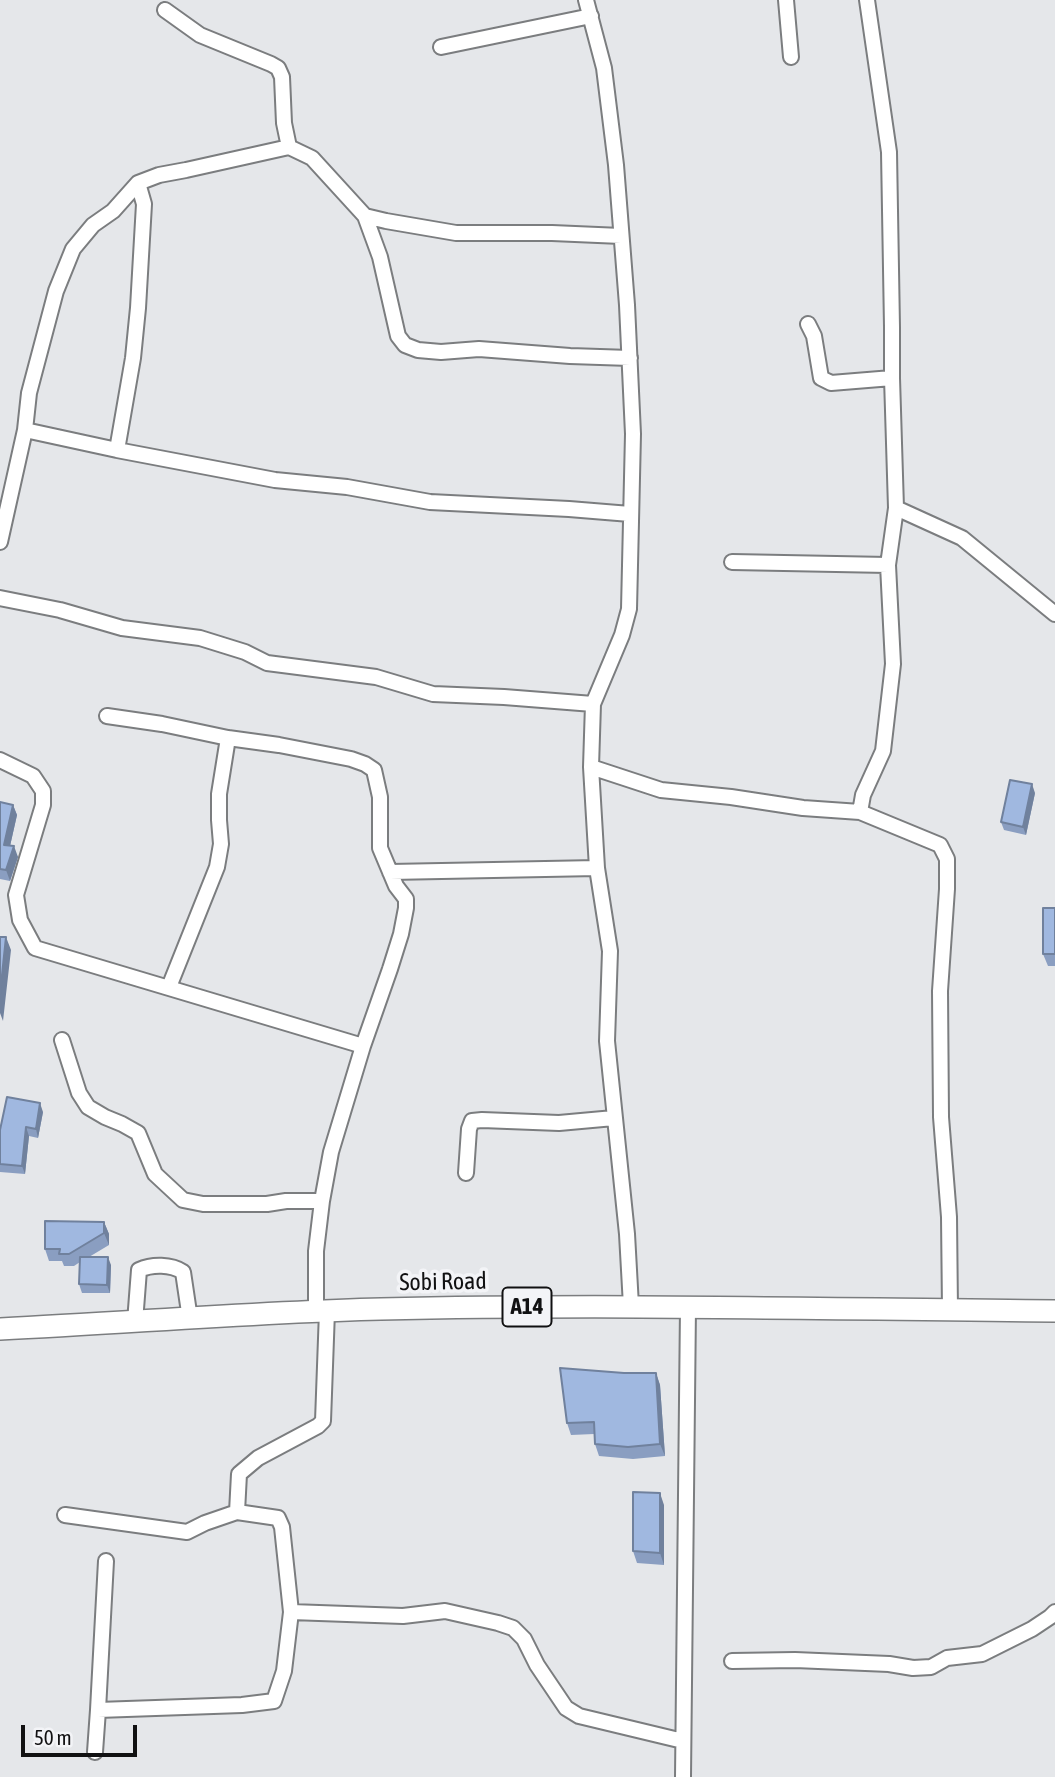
<!DOCTYPE html>
<style>
body{margin:0}
#map{position:relative;width:1055px;height:1777px;overflow:hidden;background:#e5e7ea;font-family:"Asap Condensed",sans-serif}
canvas{display:block}
.scale{position:absolute;left:21px;top:1725px;width:116px;height:32px;box-sizing:border-box;border:4px solid #111112;border-top:0;padding-left:9px;font-size:21px;line-height:24px;white-space:nowrap;color:#111112;-webkit-text-stroke:5px #f3f4f7;paint-order:stroke}
</style>
<div id="map">
<canvas width="1055" height="1777"></canvas>
<div class="scale">50 m</div>
</div>
<script>
const context = document.querySelector('canvas').getContext('2d');
context.lineJoin = 'round';
function stroke(path, color, width, dash) {
  context.strokeStyle = color;
  context.lineWidth = width;
  context.lineCap = dash ? 'butt' : 'round';
  context.setLineDash(dash || []);
  context.stroke(path);
}
function paint(path, color) {
  context.fillStyle = color;
  context.fill(path, 'evenodd');
}
function label(font, color, halo, rows, align = 'center') {
  context.font = font + ' "Asap Condensed",sans-serif';
  context.lineWidth = 7;
  context.setLineDash([]);
  context.textBaseline = 'middle';
  context.strokeStyle = halo;
  context.fillStyle = color;
  for (const [text, x, y, turn = 0] of rows) {
    context.save();
    context.translate(x, y);
    context.rotate((+turn || 0) * Math.PI / 180);
    context.textAlign = isNaN(turn) ? turn : align;
    if (halo) context.strokeText(text, 0, 0);
    context.fillText(text, 0, 0);
    context.restore();
  }
}
const minor = new Path2D(`
 M586,0L604,68L616,165L627,305L633,434L629,609L622,635L593,704L591,767L597,868L610,951L607,1041L627,1234L631,1306
 M786,0L791,57
 M165,10L200,35L271,64L278,68L282,77L284,123L289,147
 M441,47L591,16
 M365,216L380,257L398,336L405,345L418,350L441,352L479,349L570,356L630,358
 M808,324L814,336L821,378L831,383L892,378
 M25,430L117,450L275,480L347,487L430,502L569,509L630,514
 M117,450L133,358L138,308L144,204L138,183
 M896,508L962,538L1055,614
 M0,542L25,430L29,393L56,291L73,249L93,225L113,211L138,183L159,175L186,170L289,147L312,158L365,216L386,221L456,233H552L621,236
 M732,562L888,565
 M0,598L60,610L122,628L200,638L245,652L267,663L376,677L433,694L504,697L593,704
 M107,716L162,724L228,738L279,745L351,759L365,764L374,770L380,797V848L396,886L406,899V908L401,934L390,969L363,1046L331,1152L322,1201L316,1251V1311
 M0,760L33,776L43,791V805L16,895L20,920L35,948L363,1046
 M591,767L661,790L731,797L803,808L860,812L940,845L947,859V889L940,991L941,1117L949,1217L950,1310
 M860,812L863,795L883,751L893,664L888,565L896,508L892,378V327L889,152L867,0
 M390,872L597,868
 M169,987L217,867L221,844L219,820V794L228,738
 M62,1040L79,1093L88,1107L105,1117L122,1124L138,1133L155,1174L183,1200L203,1204H267L286,1201H322
 M466,1173L469,1129L472,1121L482,1120L559,1123L614,1118
 M135,1322L139,1270C152,1264 171,1264 183,1272L190,1319
 M237,1512L278,1518L282,1527L291,1612
 M65,1515L187,1532L205,1523L237,1512L239,1474L258,1458L318,1426L323,1421L327,1311
 M732,1661L795,1660L889,1664L913,1668L931,1667L947,1658L982,1654L1032,1629L1050,1617L1055,1612
 M98,1710L242,1705L274,1701L284,1671L291,1612L403,1616L445,1611L498,1623L513,1628L524,1639L537,1665L566,1708L579,1716L683,1741
 M95,1752L98,1710L106,1561
 M683,1777L688,1307`);
const highway = new Path2D(`
 M0,1329C127,1323 254,1312 381,1309C606,1304 830,1309 1055,1311`);
stroke(minor, '#7b7d7f', 18);
stroke(highway, '#7b7d7f', 24);
stroke(minor, '#fff', 14);
stroke(highway, '#fff', 21);
paint(new Path2D(`
 M1035,793L1026,835L1004,830L1001,822Z
 M0,802L13,805L17,815L10,846L18,857L10,881L0,879Z
 M1055,908V966H1048L1043,954Z
 M43,1112L38,1138L29,1136L25,1174L0,1172V1130Z
 M104,1222L109,1234V1245L89,1257L111,1265L110,1293H82L79,1284L80,1262L74,1266H64L62,1261H49L45,1249Z
 M624,1373H656L660,1385L665,1456L633,1459L599,1456L595,1444L594,1434L571,1435L567,1423Z
 M664,1505V1565L637,1563L633,1551Z`), '#8a9ec1');
paint(new Path2D(`
 M1032,784L1035,793L1026,835L1023,827Z
 M13,805L17,815L8,855L4,845Z
 M14,846L18,857L10,881L6,870Z
 M6,937L11,950L3,1021L0,1013V994Z
 M40,1103L43,1112L38,1138L36,1129Z
 M26,1127L29,1136L25,1174L22,1166Z
 M104,1222L109,1234V1245L104,1233Z
 M108,1257L111,1265L110,1293L107,1285Z
 M656,1373L660,1385L665,1456L660,1444Z
 M660,1493L664,1505V1565L660,1553Z`), '#70819d');
const building = new Path2D(`
 M1010,780L1032,784L1023,827L1001,822Z
 M0,802L13,805L4,845L14,846L6,870L0,869Z
 M1043,908H1055V954H1043Z
 M0,937H6L0,994Z
 M7,1097L40,1103L36,1129L26,1127L22,1166L0,1164V1130Z
 M45,1221L104,1222V1233L69,1254H59L60,1249H45Z
 M80,1257H108L107,1285L79,1284Z
 M560,1368L624,1373H656L660,1444L628,1447L595,1444L594,1422L567,1423Z
 M633,1492L660,1493V1553L633,1551Z`);
paint(building, '#a0b8e0');
stroke(building, '#70819d', 2);
for (const [x, y, w] of [
 [527,1307,49]
]) {
  const box = new Path2D();
  box.roundRect(x - w / 2, y - 19.5, w, 39, 5);
  context.fillStyle = '#f3f4f7';
  context.fill(box);
  stroke(box, '#111112', 2);
}
label('bold 23px', '#111112', null, [
 ["A14",527,1307]
]);
label('24px', '#111112', '#f3f4f7', [
 ["Sobi Road",443,1282,-1]
]);
</script>
